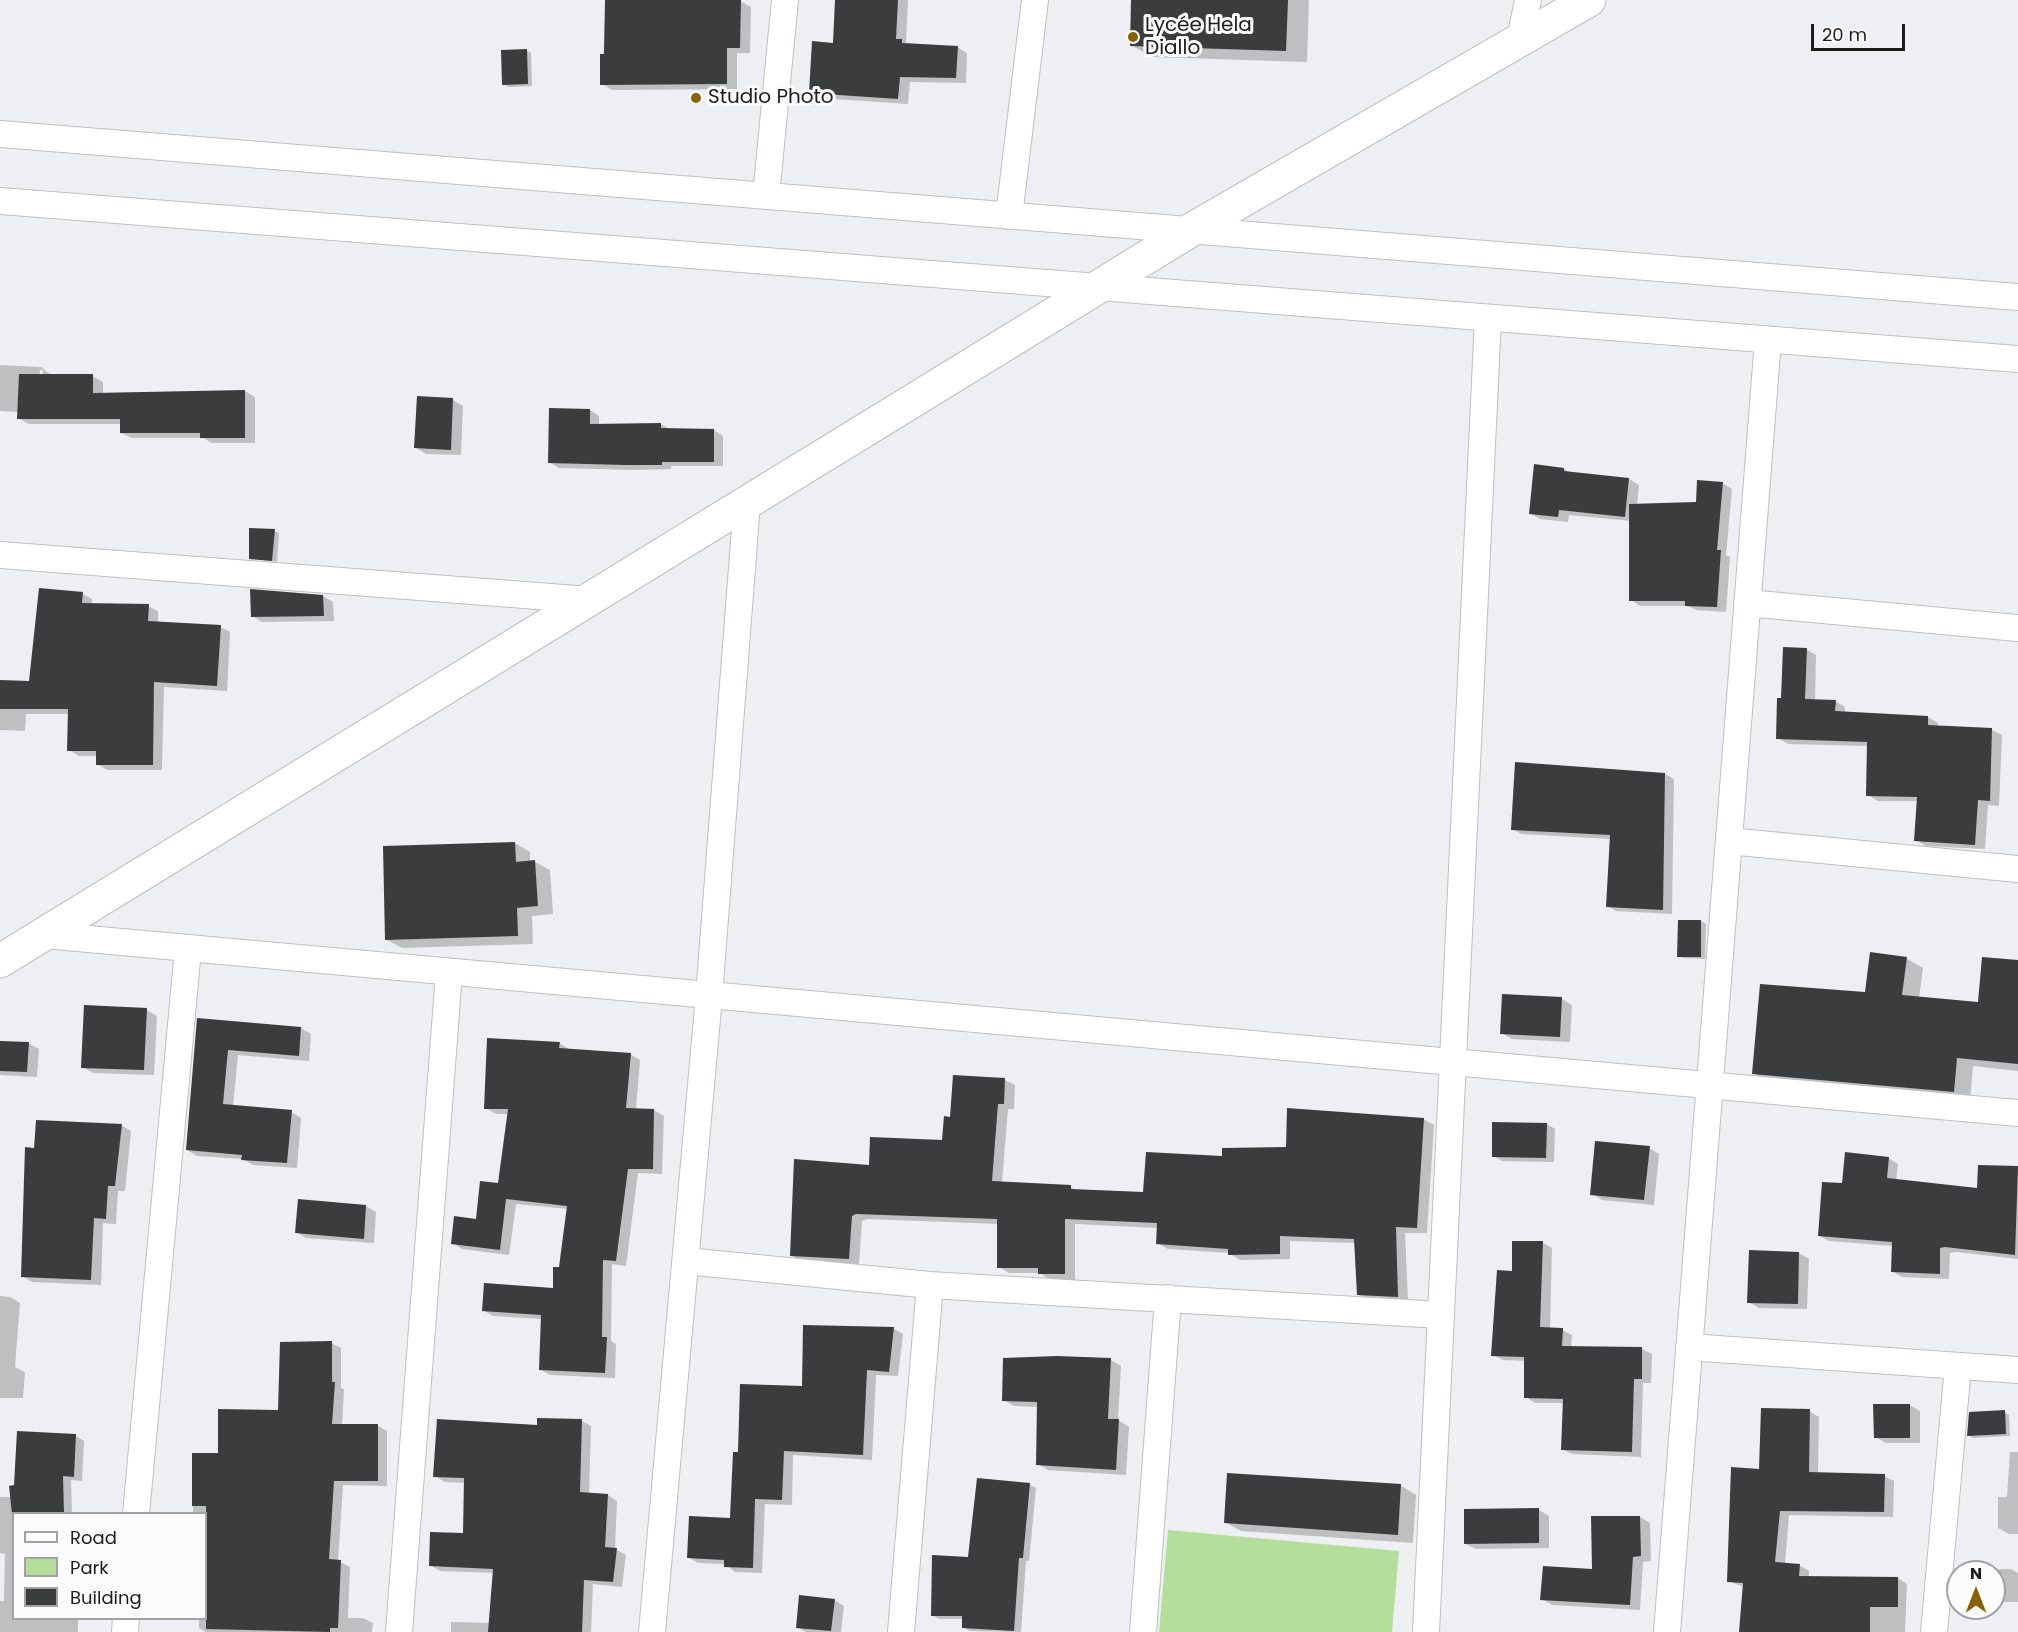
<!DOCTYPE html>
<meta charset="utf-8">
<style>
body{margin:0}
#map{position:relative;width:2018px;height:1632px;overflow:hidden;background:#eeeff2;font-family:Poppins,sans-serif}
canvas{display:block}
.legend{position:absolute;left:12px;top:1512px;width:195px;height:108px;box-sizing:border-box;background:#fcfcff;border:2px solid #a2a2a5;margin:0;padding:8px 10px;list-style:none;font-size:18px;color:#1c1c1d}
.legend li{display:flex;align-items:center;gap:12px;height:30px}
.legend b{width:30px;border:2px solid #a2a2a5}
.north{position:absolute;left:1946px;top:1560px;width:60px;height:60px;box-sizing:border-box;background:#fcfcff;border:2px solid #a2a2a5;border-radius:50%;rotate:0deg;font-size:16px;font-weight:700;line-height:24px;text-align:center;color:#1c1c1d}
.north::after{content:'';display:block;margin:auto;width:21px;height:27px;background:#896200;clip-path:polygon(50% 0,100% 100%,50% 72%,0 100%)}
.scale{position:absolute;left:1811px;top:24px;width:94px;height:27px;box-sizing:border-box;border:3px solid #1c1c1d;border-top:0;padding-left:8px;font-size:18px;line-height:21px;white-space:nowrap;color:#1c1c1d;-webkit-text-stroke:4px #fcfcff;paint-order:stroke}
</style>
<div id="map">
<canvas width="2018" height="1632"></canvas>
<ul class="legend">
<li><b style="height:8px;background:#fff"></b>Road</li>
<li><b style="height:16px;background:#b5de9b"></b>Park</li>
<li><b style="height:16px;background:#3b3c3e"></b>Building</li>
</ul>
<div class="north">N</div>
<div class="scale">20 m</div>
</div>
<script>
const context = document.querySelector('canvas').getContext('2d');
context.lineJoin = 'round';
function paint(path, color) {
  context.fillStyle = color;
  context.fill(path, 'evenodd');
}
function stroke(path, color, width, dash) {
  context.strokeStyle = color;
  context.lineWidth = width;
  context.lineCap = dash ? 'butt' : 'round';
  context.setLineDash(dash || []);
  context.stroke(path);
}
function label(font, color, halo, rows, align = 'center') {
  context.font = font + ' Poppins,sans-serif';
  context.lineWidth = 6;
  context.setLineDash([]);
  context.textBaseline = 'middle';
  context.strokeStyle = halo;
  context.fillStyle = color;
  for (const [text, x, y, turn = 0] of rows) {
    context.save();
    context.translate(x, y);
    context.rotate((+turn || 0) * Math.PI / 180);
    context.textAlign = isNaN(turn) ? turn : align;
    if (halo) context.strokeText(text, 0, 0);
    context.fillText(text, 0, 0);
    context.restore();
  }
}
paint(new Path2D(`
 M1168,1530L1399,1551L1392,1632H1159Z`), '#b5de9b');
paint(new Path2D(`
 M606,0H738L751,7L750,53H737V89L612,90L602,84Z
 M836,0H908L906,43L957,47L967,53L966,83L910,82L908,104L821,98L811,92L835,44Z
 M1133,0H1309L1307,62L1152,57L1131,45Z
 M527,51L531,53L532,86L508,87L503,84Z
 M0,365L41,367L51,375L92,376L103,382V394L245,391L255,397V443H212L203,438H132L121,433V424H29L18,418L19,412L0,411ZM40,370H43L42,381H39Z
 M418,398L453,400L463,406L461,455L426,454L416,448Z
 M590,410L599,416V425L661,424L669,429L714,430L723,436V466H671V469L637,470L559,468L549,462Z
 M1564,469L1571,473L1629,479L1639,485L1637,505L1697,504L1722,483L1732,489L1726,555L1730,557L1726,612L1696,610L1688,606H1640L1631,600V521L1569,515L1568,522L1540,519L1530,513Z
 M274,531L279,533L277,562L251,558Z
 M83,594L92,599V604L148,606L158,611V623L220,627L230,632L227,691L164,687L162,770H107L97,764V756H79L69,750V714H26L25,731L0,730V682L30,683Z
 M323,596L333,602L334,621L262,622L252,616Z
 M1806,649L1816,655L1815,701H1835L1845,707V713L1928,717L1938,723L1937,727L1992,730L2002,735L1999,806L1988,805L1985,849L1926,846L1916,840L1918,801H1878L1868,795L1869,746L1788,744L1778,738L1783,700Z
 M1516,764L1665,774L1674,779L1672,914L1616,911L1608,906L1611,839L1521,834L1513,829Z
 M515,843L530,852V862H535L550,870L553,914L532,916L533,944L402,948L387,940Z
 M1701,921L1706,924L1705,959L1683,958L1678,956Z
 M1907,959L1923,968L1919,998L1980,1003L2018,961V1071L1973,1066L1970,1101L1770,1083L1754,1073L1867,994Z
 M1562,999L1572,1005L1570,1042L1512,1039L1502,1033Z
 M147,1010L157,1016L154,1075L93,1073L83,1067Z
 M199,1020L301,1028L311,1034L309,1061L238,1055L233,1106L291,1112L301,1118L297,1168L253,1165L243,1159L197,1156L187,1150Z
 M0,1042L28,1043L39,1049L37,1077L0,1075Z
 M559,1043L569,1049L630,1054L640,1060L636,1110H654L664,1116L662,1174L638,1173L626,1266L612,1264L611,1341L616,1344L615,1378L550,1375L541,1370L543,1319L493,1316L483,1310L554,1290L561,1269L568,1209L516,1204L509,1255L462,1249L453,1243L477,1220L499,1185L509,1114H496L486,1108Z
 M1005,1080L1015,1085L1014,1109H1008L1002,1183L1070,1187L1076,1190L1145,1193L1224,1158L1287,1148L1423,1119L1434,1125L1427,1233H1405L1408,1302L1369,1300L1358,1294L1356,1243L1290,1241V1259L1240,1260L1229,1253L1168,1249L1157,1243L1158,1228L1075,1224V1280H1050L1040,1273H1009L999,1267V1224L867,1219L862,1221L859,1264L801,1261L791,1255L871,1166L943,1141L952,1118Z
 M1547,1124L1555,1129L1554,1162L1502,1161L1494,1156Z
 M121,1125L131,1131L125,1191H118L116,1224L103,1223L101,1285L32,1282L22,1276L36,1150Z
 M1649,1148L1659,1154L1654,1205L1602,1200L1592,1194Z
 M1888,1158L1898,1164L1896,1181L1978,1190L1979,1166L2018,1168V1259L1956,1252L1950,1253L1949,1279L1902,1277L1892,1271L1893,1246L1829,1241L1820,1236L1843,1185Z
 M366,1206L376,1212L374,1243L306,1238L296,1232Z
 M1543,1243L1552,1248L1550,1329L1562,1330L1572,1335L1571,1348L1642,1349L1652,1354L1651,1383H1643L1641,1457L1572,1454L1562,1449L1564,1403H1535L1526,1397V1361L1503,1360L1493,1355L1513,1273Z
 M1799,1253L1809,1259L1807,1309L1759,1308L1749,1302Z
 M0,1296L10,1297L20,1303L15,1367L25,1372L23,1398H0Z
 M894,1329L903,1334L898,1376L876,1375L872,1460L793,1455L792,1505L765,1504L762,1573L735,1572L725,1564L698,1563L688,1557L732,1520L739,1454Z
 M331,1343L341,1348V1388L344,1389L342,1426H378L387,1431V1486L343,1485L338,1561L350,1567L348,1618H363L373,1623L372,1632H206L199,1628V1618H206V1514H193L194,1455H219L279,1412Z
 M1111,1360L1121,1366L1118,1420L1129,1427L1126,1475L1048,1470L1038,1464L1039,1407L1014,1406L1004,1400Z
 M1909,1405L1920,1411V1443H1886L1875,1437Z
 M1809,1411L1819,1417L1818,1474L1884,1476L1894,1481L1893,1517L1789,1515L1785,1564L1799,1565L1809,1571V1578H1898L1907,1584L1905,1632H1741L1744,1587L1728,1581L1761,1471Z
 M2004,1412L2009,1415L2010,1436L1973,1438L1968,1435Z
 M582,1421L591,1426L589,1494L608,1495L617,1501L615,1549L626,1555L622,1587L593,1584L591,1632H451V1622L491,1623L494,1573L440,1571L430,1565L465,1535L466,1483L445,1482L435,1476L538,1427Z
 M18,1433L76,1436L84,1441L82,1481L71,1480L72,1514H14V1618H78V1632H0V1601H4L5,1554L0,1553V1497H12L15,1486Z
 M2010,1452H2018V1534H2009L1998,1528V1497H2007Z
 M1029,1484L1036,1488L1029,1561H1026L1021,1632L970,1631L963,1627V1619H939L932,1615L970,1558Z
 M1400,1485L1416,1495L1413,1543L1241,1531L1225,1522Z
 M1465,1510H1539L1549,1516V1548L1476,1549L1466,1544Z
 M1640,1517L1650,1523L1651,1561L1643,1562L1640,1610L1552,1605L1542,1599L1593,1571Z
 M2011,1569L2018,1573V1602H1994V1572H1961V1570Z
 M834,1600L844,1606L841,1632H806L798,1628Z`), '#0003');
paint(new Path2D(`
 M605,0H741L740,48H727V84L600,85V54H604Z
 M835,0H898L896,39H902V43L958,46L956,78L900,77L898,99L809,93L812,41L833,43Z
 M1131,0H1288L1286,51L1130,46Z
 M527,49L528,84L502,85L501,50Z
 M19,374H93V393L245,390V438H200V433H120V419H17Z
 M417,396L453,398L451,450L414,448Z
 M549,408L590,409V424L661,423V428L714,429V462H662V465H626L548,463Z
 M1534,464L1564,468V471L1629,478L1625,517L1559,510L1558,517L1529,514Z
 M1697,480L1723,482L1717,550H1721L1717,607L1685,606V601H1629V504L1696,502Z
 M249,528L275,529L272,561L249,559Z
 M39,588L83,592L82,603L149,604L148,621L221,625L217,686L154,682L153,765H96V751H67L68,709H0V680L29,681Z
 M250,589L323,595L324,616L251,617Z
 M1783,647L1807,648L1805,699L1836,700L1835,711L1928,716V725L1992,728L1990,801L1978,800L1975,845L1914,841L1917,797L1866,796L1867,742L1776,739L1777,698H1781Z
 M1515,762L1665,773L1663,910L1606,907L1610,835L1511,830Z
 M515,842L516,862L535,860L538,906L517,908L518,936L385,940L383,846Z
 M1678,920H1701V957H1677Z
 M1870,952L1907,957L1902,995L1978,1002L1982,957L2018,960V1064L1957,1058L1954,1092L1752,1074L1760,984L1865,992Z
 M1502,994L1562,997L1560,1037L1500,1034Z
 M84,1005L147,1008L144,1070L81,1068Z
 M197,1018L301,1027L299,1056L228,1050L223,1104L292,1110L287,1163L241,1160L242,1155L186,1150Z
 M487,1038L560,1042L559,1048L631,1053L626,1108L654,1109L653,1169H628L616,1261L603,1260L602,1337H607L605,1373L539,1370L541,1315L482,1311L484,1283L553,1288V1267H559L567,1206L506,1199L500,1250L451,1244L454,1216L476,1219L480,1181L498,1183L508,1109H484Z
 M0,1041L29,1042L27,1072L0,1071Z
 M953,1075L1005,1078L1004,1104H998L992,1181L1071,1185V1189L1143,1192L1146,1152L1222,1156V1148L1286,1147L1287,1108L1424,1118L1417,1228L1396,1227L1398,1297L1357,1295L1354,1239L1280,1236V1254L1228,1255V1249L1156,1244L1157,1223L1065,1219V1274H1038V1268H997V1219L856,1214L852,1216L849,1259L790,1256L794,1159L869,1165L870,1137L942,1140L944,1116L950,1117Z
 M36,1120L122,1124L115,1186H108L106,1219L94,1218L91,1280L21,1277L25,1147L34,1148Z
 M1492,1122L1547,1123L1546,1158L1492,1157Z
 M1595,1141L1650,1146L1644,1200L1590,1195Z
 M1845,1152L1889,1157L1887,1178L1977,1188L1978,1165L2018,1166L2015,1255L1945,1247L1940,1248V1274L1891,1272L1892,1242L1818,1236L1822,1182L1842,1183Z
 M298,1199L366,1205L364,1239L295,1233Z
 M1512,1241H1543L1540,1327L1563,1328L1562,1346L1642,1347V1379H1634L1632,1452L1561,1450L1563,1399L1524,1398V1357L1491,1356L1497,1270L1512,1271Z
 M1749,1250L1799,1252L1798,1304L1747,1303Z
 M803,1325L894,1327L889,1372L867,1370L863,1455L784,1451L782,1500L755,1499L753,1568L724,1567V1560L687,1558L689,1516L730,1518L733,1452H738L740,1384L802,1386Z
 M332,1341V1382H335L332,1424H378V1481H334L329,1559L341,1560L338,1628H330V1632L206,1629V1506H192V1453H218V1409L278,1410L280,1342Z
 M1057,1356L1111,1358L1108,1419H1119L1116,1470L1036,1465L1037,1402L1002,1401L1003,1358Z
 M1873,1404H1910V1438H1874Z
 M1761,1408L1810,1409L1809,1472L1885,1474L1884,1512L1780,1511L1775,1562L1800,1564L1799,1576L1898,1577V1607H1870V1632H1739L1743,1583L1727,1582L1731,1467L1759,1469Z
 M2005,1410L2006,1434L1967,1436L1969,1412Z
 M537,1418L582,1419L580,1492L608,1494L605,1547L617,1548L613,1582L584,1580L582,1632H488L493,1569L429,1566L430,1532L463,1533L464,1478L433,1477L437,1419L537,1425Z
 M17,1431L76,1434L74,1477L63,1476L64,1514H12L9,1486L14,1485Z
 M1227,1473L1401,1484L1398,1535L1224,1523Z
 M977,1478L1030,1483L1023,1558H1019L1014,1631L962,1628V1616H931L932,1555L968,1557Z
 M1539,1508V1543L1464,1544V1509Z
 M1591,1516H1640L1641,1556L1633,1557L1630,1605L1540,1600L1543,1566L1592,1569Z
 M799,1595L835,1599L831,1631L796,1628Z`), '#3b3c3e');
const minor = new Path2D(`
 M1520,40L1528,0
 M0,134L2018,297
 M766,196L785,0
 M0,201L2018,359
 M1009,216L1035,0
 M0,555L590,600
 M1747,603L2018,628
 M1729,841L2018,869
 M44,935L2018,1113
 M686,1261L930,1285L1441,1315
 M1689,1347L2018,1370
 M136,1514L188,949
 M125,1632L126,1618
 M399,1632L449,973
 M652,1632L709,996L747,503
 M901,1632L930,1285
 M1143,1632L1168,1298
 M1426,1632L1488,318
 M1667,1632L1768,340
 M1934,1632L1958,1366`);
const tertiary = new Path2D(`
 M0,961L1191,230L1589,0`);
stroke(minor, '#bebfc2', 28);
stroke(tertiary, '#bebfc2', 35);
stroke(minor, '#fff', 26);
stroke(tertiary, '#fff', 33);
for (const [x, y, r, color] of [
 [1133,37,6,"#896200"],
 [696,98,6,"#896200"]
]) {
  const dot = new Path2D();
  dot.arc(x, y, r, 0, 2 * Math.PI);
  context.fillStyle = color;
  context.fill(dot);
  stroke(dot, '#fcfcff', 2);
}
label('20px', '#1c1c1d', '#fcfcff', [
 ["Lycée Hela",1145,26],
 ["Diallo",1145,49],
 ["Studio Photo",708,98]
], 'left');
</script>
